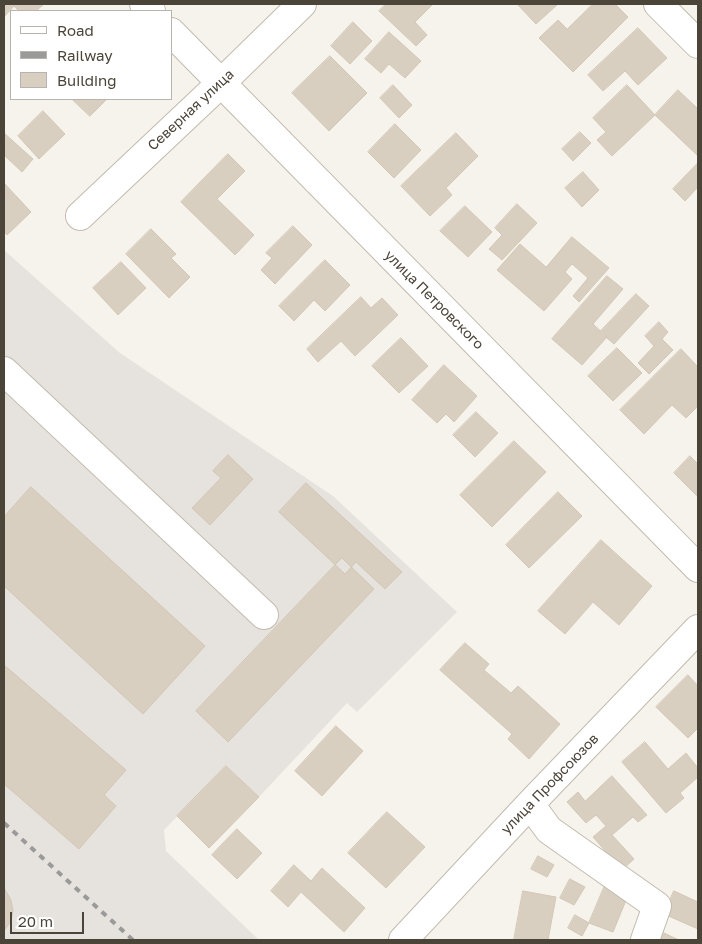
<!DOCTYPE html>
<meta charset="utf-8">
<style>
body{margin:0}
#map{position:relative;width:702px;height:944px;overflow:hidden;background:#f6f3ec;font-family:"Golos Text",sans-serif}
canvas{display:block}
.frame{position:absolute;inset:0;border:5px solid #4b4439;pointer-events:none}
.legend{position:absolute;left:10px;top:10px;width:162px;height:90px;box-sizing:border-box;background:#fff;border:1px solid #b7b4b0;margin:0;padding:6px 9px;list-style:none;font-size:15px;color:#4b4439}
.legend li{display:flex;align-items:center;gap:10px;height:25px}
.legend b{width:25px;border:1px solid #b7b4b0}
.scale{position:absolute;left:10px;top:912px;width:74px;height:22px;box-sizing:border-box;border:2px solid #4b4439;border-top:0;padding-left:6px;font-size:15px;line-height:18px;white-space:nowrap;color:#4b4439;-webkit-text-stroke:4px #fff;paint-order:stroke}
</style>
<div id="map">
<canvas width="702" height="944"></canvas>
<div class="frame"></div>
<ul class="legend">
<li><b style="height:6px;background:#fff"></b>Road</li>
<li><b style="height:6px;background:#9a9a9a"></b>Railway</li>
<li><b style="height:14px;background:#d8cfc1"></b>Building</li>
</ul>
<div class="scale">20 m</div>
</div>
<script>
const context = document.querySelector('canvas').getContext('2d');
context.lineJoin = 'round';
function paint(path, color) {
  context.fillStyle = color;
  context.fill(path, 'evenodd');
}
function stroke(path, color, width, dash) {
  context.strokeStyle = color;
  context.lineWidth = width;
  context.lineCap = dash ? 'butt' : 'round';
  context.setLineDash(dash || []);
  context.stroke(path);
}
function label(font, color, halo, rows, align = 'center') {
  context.font = font + ' "Golos Text",sans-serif';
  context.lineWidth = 5;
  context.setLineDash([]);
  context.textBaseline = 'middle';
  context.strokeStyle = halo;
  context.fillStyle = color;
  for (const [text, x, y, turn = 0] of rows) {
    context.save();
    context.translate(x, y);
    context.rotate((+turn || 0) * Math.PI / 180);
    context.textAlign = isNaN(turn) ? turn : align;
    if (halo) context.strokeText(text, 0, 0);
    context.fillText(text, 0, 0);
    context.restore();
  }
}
paint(new Path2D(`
 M4,250L120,353L333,496L457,612L357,712L347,703L259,797L226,766L164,830L166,851L259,940H4Z`), '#e6e2dd');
const building = new Path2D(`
 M4,4H44L36,11H19L14,6L4,17Z
 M386,4H433L415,22L427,35L416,46L379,11Z
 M519,4H558L536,24L518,5Z
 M593,4H615L628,17L573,72L539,38L558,20L567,29Z
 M353,22L372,41L350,64L331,46Z
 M638,28L667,58L638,85L625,71L603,91L588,75Z
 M389,32L421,61L405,78L389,64L381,73L365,59Z
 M330,56L367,93L329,131L292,93Z
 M393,85L412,105L399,118L380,98Z
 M627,85L655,115L612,156L597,140L606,132L593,118Z
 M678,90L698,109V156L655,115Z
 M72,99H107L90,116Z
 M43,111L65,134L39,159L18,136Z
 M395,124L421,150L394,178L368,152Z
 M580,132L591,143L573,161L562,149Z
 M4,133L33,159L22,172L4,155Z
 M456,133L478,156L446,188L452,195L430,216L401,186Z
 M228,154L245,171L217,199L254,235L235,255L181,202Z
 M698,163V187L685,201L673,189Z
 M583,172L599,190L582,207L565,188Z
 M4,183L31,212L7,235L4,231Z
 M517,204L537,223L502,260L489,249L502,235L495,228Z
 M465,206L492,232L468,257L440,231Z
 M293,226L312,245L275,284L261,270L272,258L266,253Z
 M151,229L176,254L171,258L190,277L169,298L126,254Z
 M572,237L609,268L579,302L573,296L588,278L572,264L565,272L572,279L544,311L497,270L520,244L546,267Z
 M325,260L350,285L325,311L314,300L294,321L279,306Z
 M121,262L146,288L118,315L93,288Z
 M607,276L623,289L593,324L607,337L582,365L552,339Z
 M636,294L649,306L614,344L600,332Z
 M361,297L371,308L382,298L398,315L355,356L341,341L318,362L307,349Z
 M659,322L668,332L662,339L673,350L649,374L638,363L654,346L645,336Z
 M401,338L428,366L399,393L372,366Z
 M617,348L642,373L613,401L588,376Z
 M681,349L698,367V406L686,418L672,405L644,434L620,410Z
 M444,365L477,396L454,422L446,414L437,423L412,400Z
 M476,412L498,433L475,457L453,435Z
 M514,441L546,472L492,527L460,495Z
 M228,455L253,479L210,525L192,508L221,478L213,471Z
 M690,456L698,464V497L674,473Z
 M306,483L402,572L385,589L356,562L345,574L279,512Z
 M31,487L205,646L143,714L4,586V517Z
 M558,492L582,516L529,568L506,545Z
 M601,540L652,586L619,625L593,602L565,634L538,611Z
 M342,558L374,589L228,742L196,711Z
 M465,643L489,664L484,670L511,693L518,686L560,724L529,759L508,739L512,734L440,670Z
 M4,665L126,770L104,795L116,806L79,849L4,784Z
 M688,675L698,686V728L688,738L656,707Z
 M336,726L363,751L322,796L295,771Z
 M645,742L668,769L686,753L698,768V777L680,793L684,798L666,813L622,762Z
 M226,766L259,797L209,848L177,816Z
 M612,776L647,815L638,822L633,817L612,835L634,859L622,870L593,837L606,826L596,815L586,823L567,802L578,792L585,801Z
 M387,812L425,847L386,888L348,853Z
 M237,829L262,853L237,879L212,855Z
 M538,856L554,865L547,877L531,869Z
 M294,865L311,881L322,868L365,908L344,932L301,892L288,907L271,891Z
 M570,879L585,887L574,905L560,898Z
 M606,883L629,893L613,932L589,923Z
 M4,888L11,900L13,911L11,921L4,931Z
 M523,891L556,897L548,940H514Z
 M674,891L698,902V929L664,914Z
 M575,915L589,923L582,936L568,928Z
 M664,933L679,940H661Z`);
paint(building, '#d8cfc1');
stroke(building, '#d3c7b4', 1);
const minor = new Path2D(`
 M144,4L151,11
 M658,4L698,44
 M171,32L698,568
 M80,216L220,84L302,4
 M4,371L264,615
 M530,804L549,830L657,906L645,940
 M403,940L530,804L698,629`);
stroke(minor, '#c2bbae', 30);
stroke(minor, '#fff', 28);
stroke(new Path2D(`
 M4,823L133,940`), '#9a9a9a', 4, [6, 6]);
label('14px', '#4b4439', '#fff', [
 ["Северная улица",191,110,-43],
 ["улица Петровского",434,300,45],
 ["улица Профсоюзов",550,784,-46]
]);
</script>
